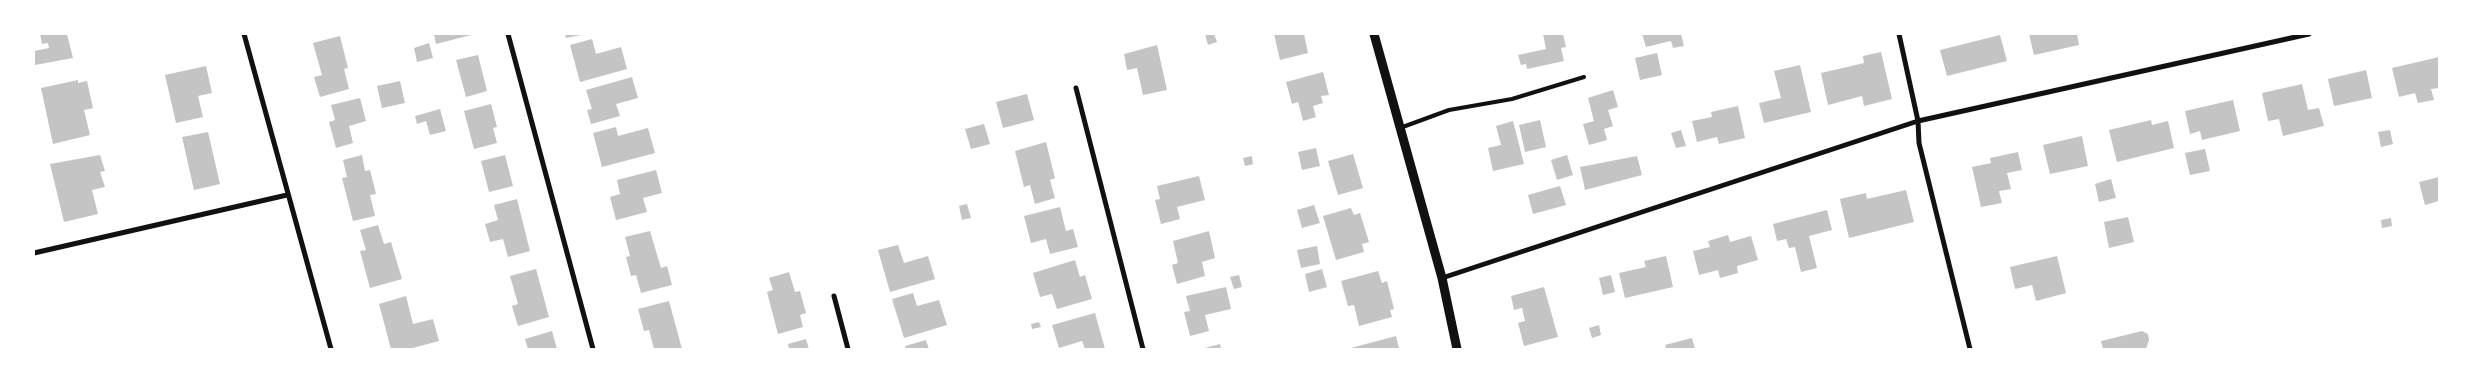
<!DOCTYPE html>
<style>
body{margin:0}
#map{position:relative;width:2473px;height:383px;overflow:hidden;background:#fff;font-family:Ubuntu,sans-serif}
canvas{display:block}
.frame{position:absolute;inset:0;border:35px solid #fff;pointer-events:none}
</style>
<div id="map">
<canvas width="2473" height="383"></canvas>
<div class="frame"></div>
</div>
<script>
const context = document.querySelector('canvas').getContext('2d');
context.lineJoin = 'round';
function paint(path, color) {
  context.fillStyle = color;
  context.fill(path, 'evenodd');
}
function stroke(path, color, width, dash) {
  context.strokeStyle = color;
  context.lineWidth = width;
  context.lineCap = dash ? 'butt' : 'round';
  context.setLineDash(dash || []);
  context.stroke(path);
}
paint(new Path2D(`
 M40,34H67L73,58L35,65L34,51L49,48L48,43L42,44Z
 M434,34H475L436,44Z
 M565,34H581V35L566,38Z
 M1205,34H1214L1217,42L1208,45Z
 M1274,34H1304L1308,53L1280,60Z
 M1543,34H1563L1566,47L1561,48L1564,61L1527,69L1526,64L1521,65L1518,55L1546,49Z
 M1642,34H1681L1684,46L1673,48L1671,41L1646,47Z
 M2029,34H2077L2079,45L2034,55Z
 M2000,35L2007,61L1947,76L1940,50Z
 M340,36L348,68L344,69L349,89L320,97L314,77L322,75L313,43Z
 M592,39L596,54L621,47L627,69L580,82L570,45Z
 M429,43L433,58L417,62L414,48Z
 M1157,45L1167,90L1143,95L1137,68L1127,70L1124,54Z
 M1881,52L1892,99L1864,106L1862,96L1828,105L1821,73L1864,63L1863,56Z
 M1657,53L1662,75L1640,80L1635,58Z
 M478,55L487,91L466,97L456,60Z
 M2439,57V88L2431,89L2434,100L2418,103L2415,93L2399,97L2392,68Z
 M1800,65L1811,112L1764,123L1759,103L1781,98L1774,71Z
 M206,66L212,93L198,96L203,117L176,123L165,75Z
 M2366,70L2372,98L2334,106L2328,79Z
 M1323,72L1329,95L1321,96L1323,103L1313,106L1316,117L1303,121L1298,102L1292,104L1286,82Z
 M632,77L638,98L616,104L620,116L591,124L587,110L592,109L586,90Z
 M78,80V83L87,81L93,108L84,110L90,135L53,144L41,88Z
 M400,81L405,103L382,108L377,86Z
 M2302,84L2308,110L2319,108L2324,126L2283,136L2279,119L2268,121L2262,93Z
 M1613,90L1618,107L1608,110L1613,126L1604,129L1607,140L1589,145L1583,124L1594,121L1588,98Z
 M1027,94L1034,120L1003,128L996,102Z
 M360,98L366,121L349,126L353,143L336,148L329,122L335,120L331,105Z
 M2233,100L2240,131L2202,140L2200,131L2190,134L2185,111Z
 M491,104L497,127L493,128L497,143L474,149L464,111Z
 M1738,106L1745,138L1719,144L1717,137L1697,142L1692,121L1712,117L1711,112Z
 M440,109L446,131L430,135L426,121L417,124L415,116Z
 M1540,120L1546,147L1525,152L1519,125Z
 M2151,120L2152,125L2168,121L2174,148L2117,162L2109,130Z
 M1513,121L1524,164L1493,171L1488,148L1501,145L1496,126Z
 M984,124L990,144L971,149L965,129Z
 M616,127L618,136L648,128L655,153L602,167L593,133Z
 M1681,130L1686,146L1676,148L1671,133Z
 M2390,130L2393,144L2381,147L2378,132Z
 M208,132L220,184L194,190L182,137Z
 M2082,136L2088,166L2050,174L2043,145Z
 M1046,142L1055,178L1050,180L1055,198L1035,204L1030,185L1024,187L1015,151Z
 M1316,148L1320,166L1302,170L1298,152Z
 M2205,149L2210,171L2190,175L2185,153Z
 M2018,152L2022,170L2007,173L2011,189L1999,191L2002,203L1981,207L1972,167L1991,163L1990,158Z
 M1353,154L1363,188L1338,195L1328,161Z
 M100,155L105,171L100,172L105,187L92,190L98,214L64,222L50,164Z
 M362,155L365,171L370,170L376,194L370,195L375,216L353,221L342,178L347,177L343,160Z
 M505,155L513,186L489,192L481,161Z
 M1567,155L1573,175L1557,180L1551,160Z
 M1252,156L1253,164L1245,166L1243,158Z
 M1637,156L1642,175L1585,190L1580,167Z
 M656,170L662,193L643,198L647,212L616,220L610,197L620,194L617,180Z
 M1199,176L1205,200L1177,207L1180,219L1161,224L1155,200L1160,199L1157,186Z
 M2439,177V201L2425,205L2419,182Z
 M2111,179L2116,198L2099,202L2095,184Z
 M1560,186L1566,205L1533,214L1528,195Z
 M1906,190L1914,222L1849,238L1840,199L1866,193L1867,199Z
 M517,199L530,251L508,257L503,239L490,242L485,224L498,220L494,205Z
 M967,204L971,218L962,220L959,206Z
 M1314,205L1320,223L1302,228L1297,210Z
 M1060,207L1066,231L1073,229L1078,247L1050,254L1046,239L1031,243L1024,216Z
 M1351,208L1354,215L1360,213L1369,242L1362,244L1364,252L1336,260L1323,216Z
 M1827,210L1832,230L1809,236L1817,268L1801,272L1795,247L1789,248L1786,239L1777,241L1773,224Z
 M2128,217L2134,242L2109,248L2104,222Z
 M2391,218L2392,226L2382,228L2381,220Z
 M378,225L384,244L391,242L402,279L370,288L360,251L366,250L360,230Z
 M650,231L661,268L667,266L672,285L641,293L636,275L631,276L626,257L630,256L625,237Z
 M1209,231L1215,258L1202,262L1205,276L1177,284L1172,265L1178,263L1173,241Z
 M1728,235L1730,242L1751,236L1758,260L1737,266L1738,273L1720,278L1718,270L1699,275L1693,251L1710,247L1708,241Z
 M898,245L904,263L928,256L935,279L890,292L878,250Z
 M1317,246L1320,264L1301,268L1297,250Z
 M1666,256L1673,287L1625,298L1619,273L1646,267L1644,261Z
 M2057,256L2066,293L2036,301L2032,285L2015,289L2010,267Z
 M1075,260L1080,277L1085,275L1092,299L1057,309L1052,294L1040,297L1033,273Z
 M536,269L549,317L518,326L512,306L518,304L510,276Z
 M1322,269L1327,287L1309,292L1305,274Z
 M1378,271L1382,283L1387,281L1394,309L1390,310L1392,317L1359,326L1354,305L1348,306L1341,281Z
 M789,272L795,292L800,291L806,313L800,315L803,327L778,334L767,292L773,290L769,278Z
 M1239,275L1242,287L1234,289L1230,277Z
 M1611,275L1615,292L1603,295L1599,278Z
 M1226,287L1231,309L1205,315L1209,331L1190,336L1184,312L1190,311L1186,296Z
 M1544,287L1558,337L1524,346L1518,323L1525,321L1522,308L1514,310L1511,296Z
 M913,293L917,306L939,300L947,325L904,338L892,299Z
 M406,296L413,324L433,319L439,341L409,349H391L379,304Z
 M669,301L682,349H654L649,330L644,331L638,309Z
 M1095,313L1105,349H1085L1082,341L1059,348L1052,325Z
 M1039,322L1041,327L1032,329L1031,324Z
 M1599,325L1601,335L1592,338L1589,328Z
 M552,331L557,349H528L525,339Z
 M2142,331L2148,334L2149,340L2146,349H2103L2101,341Z
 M1396,336L1399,349H1347Z
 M1692,338L1695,349H1666L1665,345Z
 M806,339L809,349H789L788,344Z
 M926,340L929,349H906L905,346Z
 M1220,344L1221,349H1201Z`), '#c4c4c4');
stroke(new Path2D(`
 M1400,128L1449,110L1512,99L1584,77`), '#111', 4);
stroke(new Path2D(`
 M244,34L331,349
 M508,34L593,349
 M1899,34L1918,121L1919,143L1970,349
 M1076,88L1143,349
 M34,253L287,195
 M1442,278L1918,121L2309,34
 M834,296L848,349`), '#111', 5);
stroke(new Path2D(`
 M1374,34L1442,278L1457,349`), '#111', 9);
</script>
